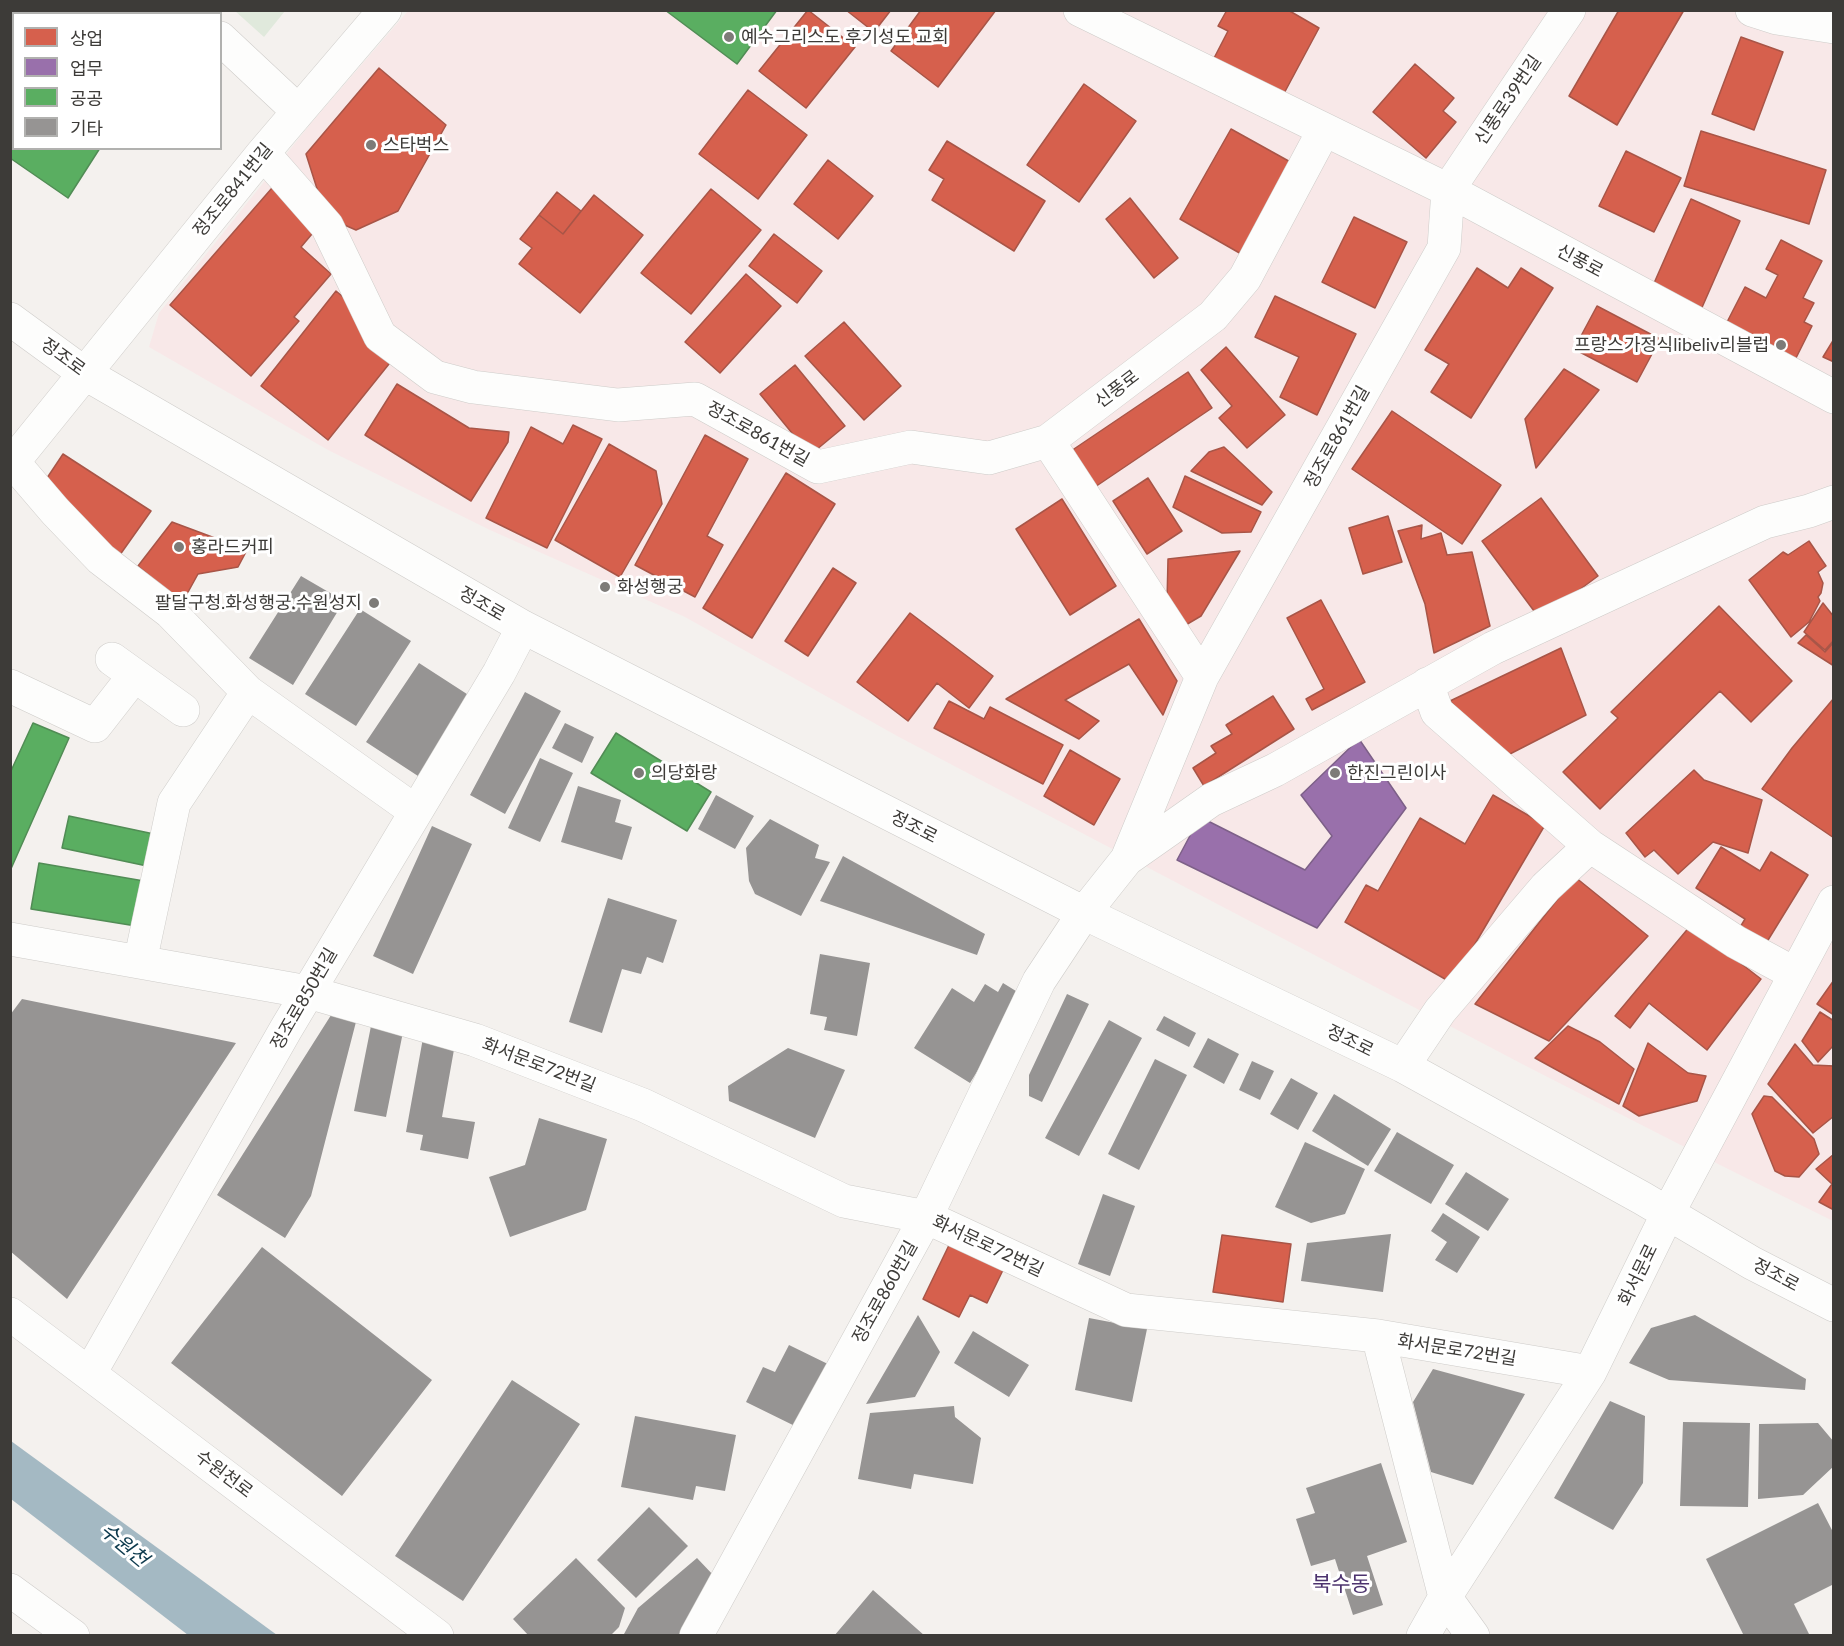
<!DOCTYPE html>
<meta charset="utf-8">
<style>
body{margin:0}
#map{position:relative;width:1844px;height:1646px;overflow:hidden;background:#f4f1ee;font-family:Lato,"Noto Sans KR",sans-serif}
canvas{display:block}
.frame{position:absolute;inset:0;border:12px solid #3d3b38;pointer-events:none}
.legend{position:absolute;left:12px;top:12px;width:210px;height:138px;box-sizing:border-box;background:#fff;border:2px solid #b1b1af;margin:0;padding:8px 10px;list-style:none;font-size:18px;color:#3d3b38}
.legend li{display:flex;align-items:center;gap:12px;height:30px}
.legend b{width:30px;border:2px solid #b1b1af}
</style>
<div id="map">
<canvas width="1844" height="1646"></canvas>
<div class="frame"></div>
<ul class="legend">
<li><b style="height:16px;background:#d6604d"></b>상업</li>
<li><b style="height:16px;background:#9970ab"></b>업무</li>
<li><b style="height:16px;background:#5aae61"></b>공공</li>
<li><b style="height:16px;background:#969493"></b>기타</li>
</ul>
</div>
<script>
const context = document.querySelector('canvas').getContext('2d');
context.lineJoin = 'round';
function paint(path, color) {
  context.fillStyle = color;
  context.fill(path, 'evenodd');
}
function stroke(path, color, width, dash) {
  context.strokeStyle = color;
  context.lineWidth = width;
  context.lineCap = dash ? 'butt' : 'round';
  context.setLineDash(dash || []);
  context.stroke(path);
}
function label(font, color, halo, rows, align = 'center') {
  context.font = font + ' Lato,"Noto Sans KR",sans-serif';
  context.lineWidth = 6;
  context.setLineDash([]);
  context.textBaseline = 'middle';
  context.strokeStyle = halo;
  context.fillStyle = color;
  for (const [text, x, y, turn = 0] of rows) {
    context.save();
    context.translate(x, y);
    context.rotate((+turn || 0) * Math.PI / 180);
    context.textAlign = isNaN(turn) ? turn : align;
    if (halo) context.strokeText(text, 0, 0);
    context.fillText(text, 0, 0);
    context.restore();
  }
}
paint(new Path2D(`
 M408,11H1833V1221L1720,1165L1526,1066L899,737L685,617L490,530L328,450L149,347L159,313L312,122Z`), '#f8e8e8');
paint(new Path2D(`
 M235,11H285L264,37Z`), '#e0e9dc');
paint(new Path2D(`
 M11,1441L277,1635H188L11,1499Z`), '#a4b9c3');
const shops = new Path2D(`
 M808,10L855,47L806,108L759,71Z
 M846,10H891L874,32Z
 M921,10H996L938,87L891,51Z
 M1227,10H1288L1319,28L1281,99L1212,62L1228,31L1218,26Z
 M1619,10H1684L1617,125L1569,96Z
 M1741,37L1783,52L1754,130L1712,114Z
 M1415,64L1454,98L1443,111L1456,122L1426,158L1373,112Z
 M379,68L446,125L398,211L356,230L326,217L306,154Z
 M1084,84L1136,121L1079,202L1027,165Z
 M748,90L807,135L758,199L699,154Z
 M1231,129L1294,164L1243,255L1180,219Z
 M1701,131L1826,170L1809,224L1684,186Z
 M947,141L1045,201L1014,251L932,200L944,179L929,170Z
 M1626,151L1681,178L1654,232L1599,206Z
 M828,160L873,196L838,239L794,204Z
 M272,188L317,228L301,247L331,274L294,317L299,321L251,376L170,305Z
 M711,189L761,230L691,314L641,273Z
 M557,192L581,211L563,234L539,215Z
 M594,195L643,235L580,313L519,264L532,248L520,239L539,215L563,234Z
 M1130,198L1178,258L1154,278L1106,219Z
 M1691,199L1740,221L1700,312L1651,290Z
 M1354,217L1407,242L1375,308L1322,282Z
 M774,234L822,271L797,303L749,266Z
 M1781,240L1822,261L1803,298L1814,303L1804,322L1812,326L1794,362L1725,326L1745,287L1766,298L1778,275L1766,269Z
 M1477,268L1508,288L1521,268L1553,288L1471,418L1431,392L1449,364L1425,350Z
 M746,274L781,306L720,373L685,342Z
 M336,291L362,313L389,364L328,440L261,386Z
 M1275,296L1356,334L1317,415L1280,397L1299,357L1255,337Z
 M1597,306L1660,339L1637,382L1574,349Z
 M844,322L901,386L864,420L805,356Z
 M1834,339V362L1823,357Z
 M1226,347L1285,415L1247,448L1219,418L1232,406L1201,370Z
 M795,365L845,426L810,455L760,394Z
 M1564,369L1599,390L1536,468L1525,419Z
 M1188,372L1212,408L1092,489L1068,453Z
 M397,384L469,428L509,432L508,442L471,501L365,435Z
 M1392,411L1501,485L1462,544L1352,469Z
 M573,425L602,439L547,548L486,518L531,427L563,444Z
 M705,435L748,459L707,536L723,545L695,597L635,565Z
 M609,444L656,471L662,504L620,577L555,540Z
 M1224,447L1272,492L1262,505L1191,471L1209,452Z
 M63,454L151,511L117,559L45,481Z
 M786,473L835,504L752,638L703,608Z
 M1185,476L1261,512L1251,532L1222,533L1173,507Z
 M1148,478L1182,531L1147,554L1113,501Z
 M1541,498L1598,576L1540,619L1482,541Z
 M1062,499L1116,586L1070,615L1016,529Z
 M1388,516L1402,562L1363,574L1349,528Z
 M172,522L247,550L238,567L198,574L182,603L138,566Z
 M1422,525L1421,539L1441,533L1447,555L1472,552L1490,626L1434,653L1425,604L1398,531Z
 M1809,541L1826,566L1818,572L1823,583L1821,593L1818,597L1820,601L1809,622L1791,637L1749,580L1783,552L1788,555Z
 M1240,551L1201,616L1184,626L1167,602L1168,559Z
 M833,568L856,583L808,656L785,641Z
 M1321,600L1365,682L1312,710L1306,699L1324,689L1287,618Z
 M1823,603L1834,617V640L1825,650L1804,632Z
 M1719,606L1792,681L1751,722L1720,691L1600,809L1563,772L1618,718L1611,712Z
 M910,613L993,676L969,708L937,683L908,721L857,682Z
 M1139,619L1177,681L1163,715L1129,664L1065,700L1099,721L1079,739L1006,699Z
 M1806,635L1825,652L1834,642V666L1798,643Z
 M1561,648L1586,715L1504,757L1450,701Z
 M1273,696L1294,729L1204,786L1193,768L1216,753L1211,746L1232,734L1226,725Z
 M1834,698V838L1762,789L1792,748Z
 M949,701L984,719L990,707L1063,745L1043,784L934,728Z
 M1070,750L1120,779L1094,825L1044,796Z
 M1694,770L1704,780L1762,800L1748,853L1713,842L1678,874L1654,850L1645,857L1626,833Z
 M1493,795L1545,825L1452,983L1345,922L1366,885L1378,891L1420,818L1465,844Z
 M1721,847L1760,871L1771,852L1808,875L1765,945L1739,929L1745,919L1696,888Z
 M1575,877L1648,936L1549,1041L1475,1004Z
 M1691,925L1761,979L1707,1050L1649,1003L1630,1028L1615,1016Z
 M1834,980V1015L1817,1004Z
 M1820,1012L1834,1021V1045L1818,1062L1802,1041Z
 M1568,1026L1600,1042L1634,1069L1619,1104L1535,1058Z
 M1648,1043L1688,1073L1706,1076L1697,1101L1639,1116L1623,1106Z
 M1795,1044L1813,1065L1834,1066V1116L1813,1133L1768,1084Z
 M1764,1096L1772,1097L1814,1139L1819,1154L1799,1177L1785,1176L1775,1171L1752,1114Z
 M1834,1154V1210L1819,1202L1832,1184L1816,1169Z
 M1222,1235L1291,1244L1283,1302L1213,1292Z
 M951,1241L1004,1268L987,1303L970,1295L959,1317L923,1299Z`);
paint(shops, '#d6604d');
stroke(shops, '#a85547', 1.5);
const offices = new Path2D(`
 M1359,739L1406,808L1317,928L1177,860L1200,817L1305,870L1332,836L1301,795Z`);
paint(offices, '#9970ab');
stroke(offices, '#7d6088', 1.5);
const public = new Path2D(`
 M10,10H152L155,14H14V148H100L68,198L10,158Z
 M665,10H777L737,64Z
 M33,723L69,738L10,871V773Z
 M616,733L711,792L687,831L591,773Z
 M69,816L154,834L147,866L62,848Z
 M39,863L144,881L136,926L31,909Z`);
paint(public, '#5aae61');
stroke(public, '#518c55', 1.5);
paint(new Path2D(`
 M301,576L344,601L293,685L249,658Z
 M360,609L411,641L356,726L305,694Z
 M419,663L470,696L418,776L366,742Z
 M525,692L561,711L505,814L470,795Z
 M565,723L594,737L582,763L552,748Z
 M540,758L573,773L540,842L508,828Z
 M578,786L621,800L615,822L632,827L622,860L561,842Z
 M716,795L754,816L735,849L698,829Z
 M770,819L819,845L815,858L830,862L801,916L755,894L749,881L746,848Z
 M432,826L472,844L413,974L373,956Z
 M843,856L985,934L977,955L820,901Z
 M608,898L677,920L663,963L647,957L641,974L622,969L602,1033L569,1022Z
 M820,954L870,963L857,1036L824,1030L827,1017L810,1014Z
 M1003,983L1024,996L970,1083L914,1048L952,988L974,1002L985,984L998,992Z
 M1067,994L1089,1004L1042,1102L1029,1096V1075Z
 M22,999L236,1043L67,1299L10,1251V1015Z
 M333,1012L357,1018L311,1196L285,1238L217,1195Z
 M1164,1016L1196,1033L1189,1047L1156,1030Z
 M1109,1020L1142,1038L1079,1156L1045,1138Z
 M372,1021L404,1027L386,1117L354,1111Z
 M423,1038L455,1044L442,1117L475,1122L468,1159L420,1150L423,1135L406,1132Z
 M1208,1038L1239,1054L1224,1084L1193,1067Z
 M788,1048L845,1070L815,1138L729,1101L728,1086Z
 M1155,1059L1187,1075L1139,1170L1108,1154Z
 M1252,1061L1274,1071L1260,1100L1239,1090Z
 M1291,1078L1318,1093L1298,1130L1270,1114Z
 M1334,1094L1391,1129L1368,1166L1312,1131Z
 M539,1118L607,1139L586,1210L510,1237L489,1177L525,1165Z
 M1397,1132L1454,1165L1431,1204L1374,1171Z
 M1305,1142L1365,1169L1345,1214L1311,1223L1275,1207Z
 M1466,1172L1509,1199L1488,1231L1445,1204Z
 M1103,1194L1135,1206L1110,1276L1078,1264Z
 M1443,1213L1480,1237L1457,1273L1435,1260L1447,1242L1431,1231Z
 M1391,1234L1383,1292L1301,1281L1307,1243Z
 M262,1247L432,1380L342,1496L171,1363Z
 M918,1315L940,1352L915,1397L866,1404Z
 M1695,1315L1806,1379L1805,1390L1669,1380L1629,1363L1651,1328Z
 M1089,1318L1147,1329L1132,1402L1075,1390Z
 M973,1331L1029,1365L1009,1397L954,1363Z
 M789,1345L834,1367L803,1430L746,1402L763,1367L775,1372Z
 M1433,1369L1525,1394L1473,1485L1431,1472L1413,1402Z
 M512,1380L580,1424L463,1601L395,1556Z
 M1610,1401L1645,1416L1643,1483L1613,1530L1554,1498Z
 M954,1406L955,1417L981,1438L973,1484L914,1474L911,1489L858,1479L870,1413Z
 M635,1416L736,1435L725,1491L696,1486L693,1500L621,1487Z
 M1683,1422L1750,1423L1748,1507L1680,1506Z
 M1818,1423L1834,1442V1466L1803,1495L1758,1499L1759,1424Z
 M1381,1463L1407,1542L1367,1556L1383,1605L1353,1615L1335,1559L1311,1566L1296,1519L1315,1513L1306,1488Z
 M1818,1503L1834,1534V1584L1794,1604L1810,1636H1744L1706,1559Z
 M649,1507L688,1546L636,1598L597,1560Z
 M576,1558L625,1608L619,1627L610,1636H529L513,1619Z
 M697,1558L715,1577L681,1636H626L624,1634L638,1608Z
 M873,1590L925,1636H834Z`), '#969493');
const minor = new Path2D(`
 M191,10L194,14
 M385,10L263,153L13,462L55,511L101,559L170,612L248,692L415,811
 M1080,10L1448,190L1834,397
 M1752,10L1777,18L1834,27
 M220,38L298,111
 M263,153L327,226L380,336L435,377L473,387L618,405L695,399L818,467L911,447L989,458L1048,441L1213,316L1245,278L1324,130
 M10,319L84,373L523,627L1084,913L1403,1066L1642,1198L1752,1263L1834,1305
 M1048,441L1202,677
 M112,659L183,710
 M1427,684L1437,712L1590,846L1736,942L1795,974
 M10,686L95,726L134,676
 M1127,859L1211,800L1275,770L1493,648L1765,522L1809,511L1834,502
 M10,939L308,992L475,1040L643,1105L844,1201L926,1217L1126,1310L1378,1336L1590,1372
 M140,962L174,803L248,692
 M1403,1066L1440,1011L1546,887L1590,846
 M10,1314L437,1636
 M1378,1336L1445,1597L1473,1636
 M90,1373L286,1029L499,673L523,627
 M10,1590L73,1636
 M696,1636L926,1217L1039,981L1084,913L1127,859L1202,677L1444,248L1448,190L1569,10
 M1423,1636L1445,1597L1590,1372L1668,1213L1834,902`);
stroke(minor, '#ceccc9', 34);
stroke(minor, '#fdfdfc', 33);
for (const [x, y, r, color] of [
 [729,37,6,"#7d7b78"],
 [371,145,6,"#7d7b78"],
 [1781,345,6,"#7d7b78"],
 [179,547,6,"#7d7b78"],
 [605,587,6,"#7d7b78"],
 [374,603,6,"#7d7b78"],
 [639,773,6,"#7d7b78"],
 [1335,773,6,"#7d7b78"]
]) {
  const dot = new Path2D();
  dot.arc(x, y, r, 0, 2 * Math.PI);
  context.fillStyle = color;
  context.fill(dot);
  stroke(dot, '#fff', 2);
}
label('18px', '#3d3b38', '#fff', [
 ["예수그리스도 후기성도 교회",741,37],
 ["스타벅스",383,145],
 ["프랑스가정식libeliv리블럽",1769,345,"right"],
 ["홍라드커피",191,547],
 ["화성행궁",617,587],
 ["팔달구청.화성행궁.수원성지",362,603,"right"],
 ["의당화랑",651,773],
 ["한진그린이사",1347,773]
], 'left');
label('18px', '#3d3b38', '#fff', [
 ["신풍로39번길",1508,100,-56],
 ["정조로841번길",233,190,-51],
 ["신풍로",1580,261,28],
 ["정조로",63,357,36],
 ["신풍로",1117,389,-37],
 ["정조로861번길",758,434,29],
 ["정조로861번길",1337,437,-61],
 ["정조로",482,604,30],
 ["정조로",914,827,27],
 ["정조로850번길",304,999,-60],
 ["정조로",1350,1041,26],
 ["화서문로72번길",539,1065,21],
 ["화서문로72번길",988,1246,25],
 ["화서문로",1638,1275,-64],
 ["정조로",1776,1275,28],
 ["정조로860번길",885,1292,-61],
 ["화서문로72번길",1457,1350,9],
 ["수원천로",224,1474,37]
]);
label('italic 20px', '#0d3a4d', '#fff', [
 ["수원천",124,1545,40]
]);
label('21px', '#4c336e', '#fff', [
 ["북수동",1341,1584]
]);
</script>
